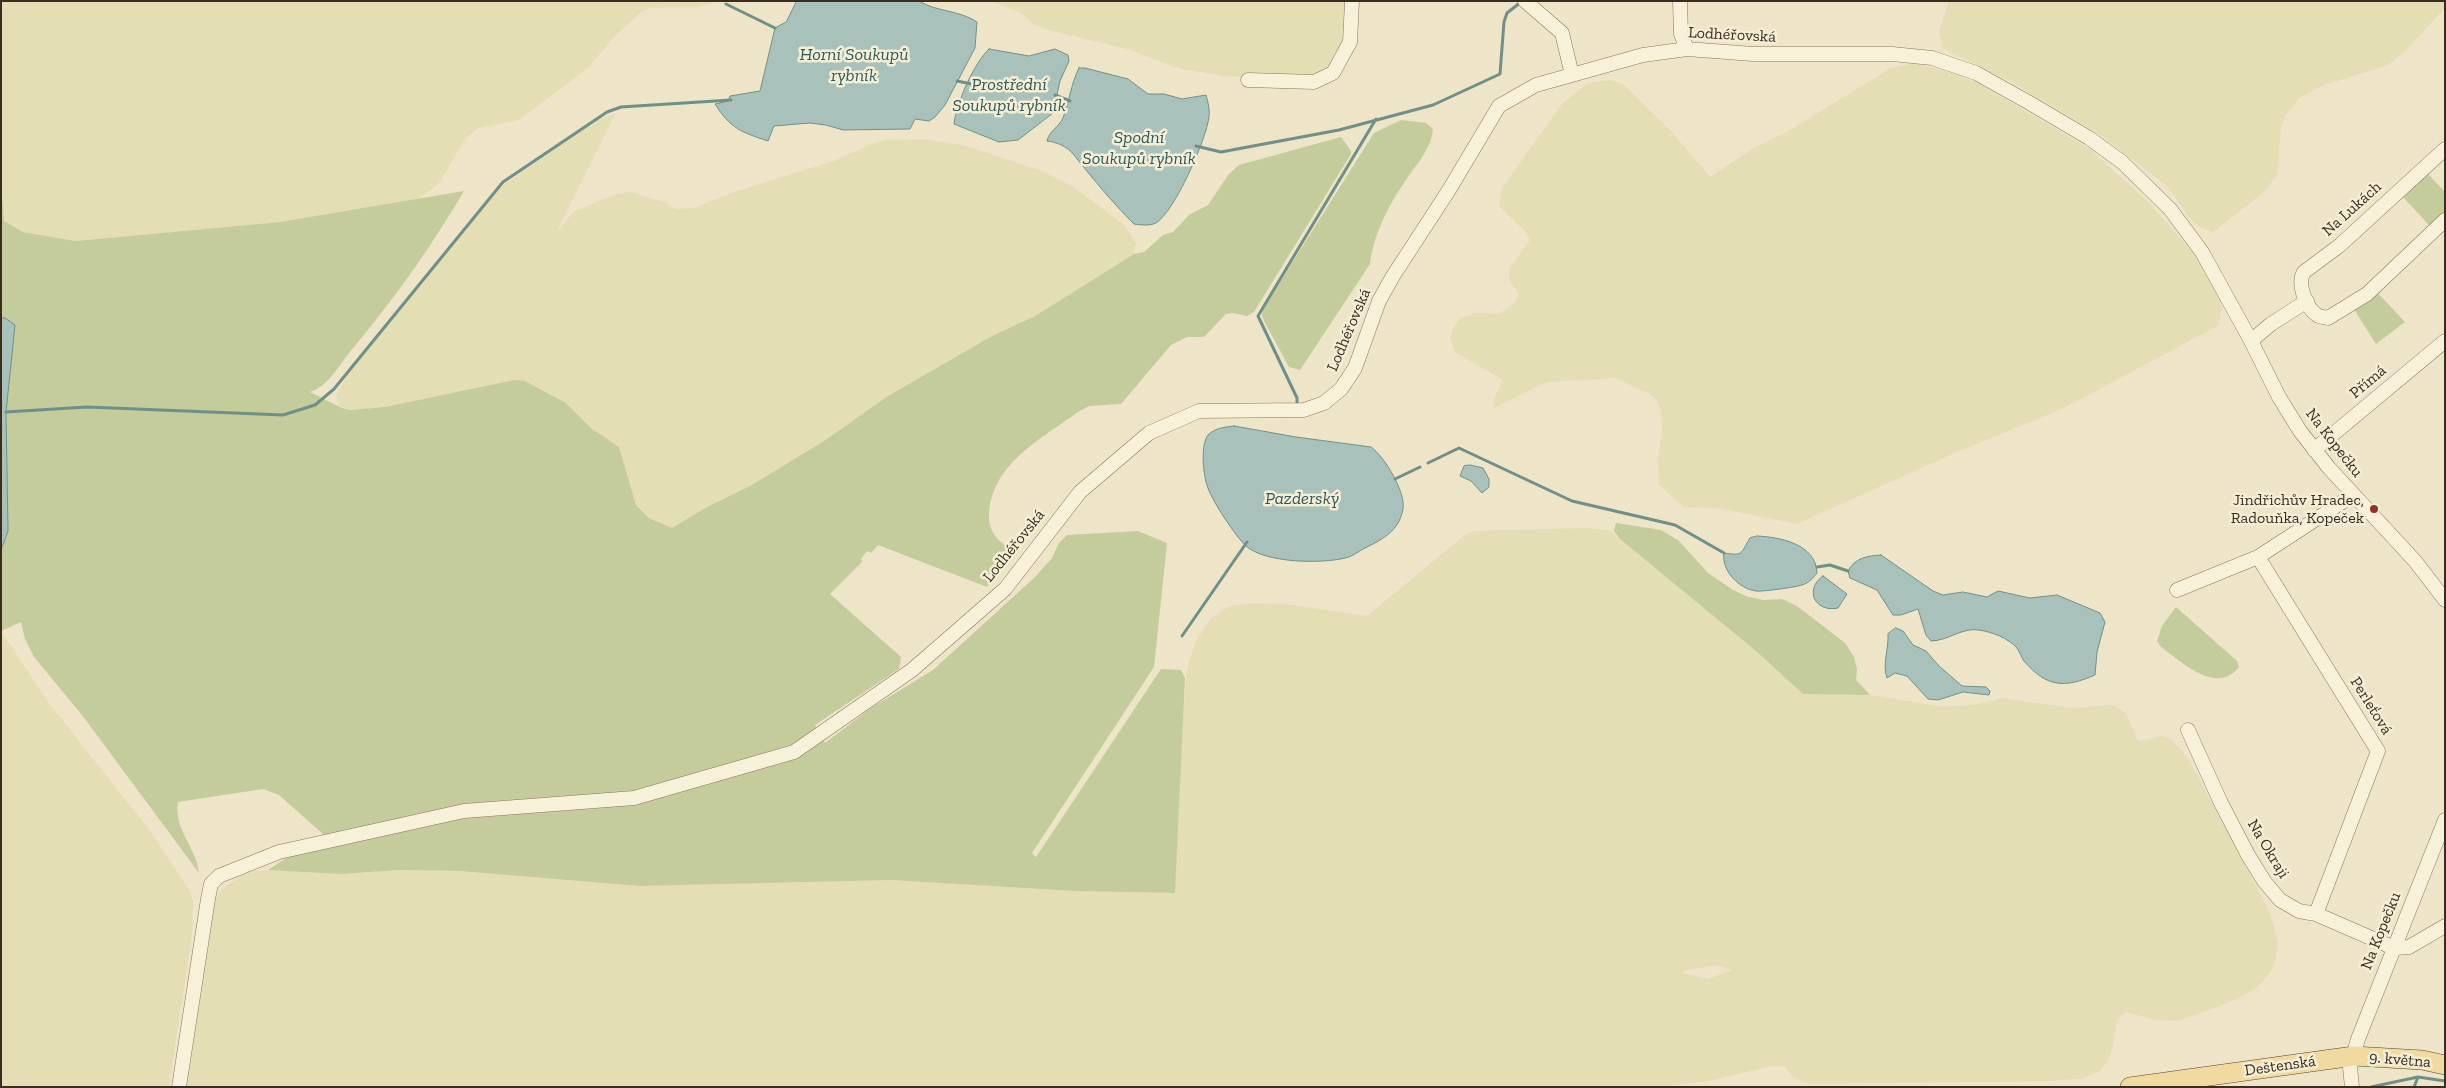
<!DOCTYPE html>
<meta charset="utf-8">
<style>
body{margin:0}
#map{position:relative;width:2446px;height:1088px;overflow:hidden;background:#eee4c7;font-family:"Zilla Slab",serif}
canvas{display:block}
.frame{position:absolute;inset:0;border:2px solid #3a2d20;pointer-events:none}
</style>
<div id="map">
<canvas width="2446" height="1088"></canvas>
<div class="frame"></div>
</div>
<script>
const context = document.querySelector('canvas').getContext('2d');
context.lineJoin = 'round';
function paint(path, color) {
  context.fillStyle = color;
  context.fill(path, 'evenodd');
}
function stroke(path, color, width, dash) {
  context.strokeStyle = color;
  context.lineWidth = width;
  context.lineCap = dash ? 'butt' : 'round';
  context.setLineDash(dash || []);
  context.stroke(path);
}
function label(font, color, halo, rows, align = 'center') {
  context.font = font + ' "Zilla Slab",serif';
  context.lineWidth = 5;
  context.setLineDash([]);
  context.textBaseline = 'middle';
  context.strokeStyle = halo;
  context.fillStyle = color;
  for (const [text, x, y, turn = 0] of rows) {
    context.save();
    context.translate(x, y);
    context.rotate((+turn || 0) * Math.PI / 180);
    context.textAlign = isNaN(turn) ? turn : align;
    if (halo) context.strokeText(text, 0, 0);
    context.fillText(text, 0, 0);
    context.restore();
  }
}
paint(new Path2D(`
 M1,1H717L700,7L650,8L640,13L612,39L588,68L519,120L478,128L465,139L439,183L420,198L395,204L280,222L76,241L23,232L4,221L1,182Z
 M991,1H1348L1347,35L1332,70L1305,80L1224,76L1177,68L1131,50L1048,30L1035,25L1021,13Z
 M1949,1H2445V8L2402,54L2388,65L2321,86L2299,98L2285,116L2281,127L2277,175L2265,191L2213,232L2199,227L2189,217L2167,186L2102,136L2012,82L1942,48L1939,31Z
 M1915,63L1952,73L1980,84L2091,150L2149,203L2194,254L2216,287L2222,308L2219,325L2064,408L1952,454L1797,524L1718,508L1684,507L1659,485L1658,459L1662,432L1661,410L1656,399L1646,392L1615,378L1547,382L1494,408L1493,401L1503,380L1455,352L1450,337L1454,327L1461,318L1476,313L1499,314L1515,302L1519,294L1509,280V269L1530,240L1527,233L1499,206L1502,188L1562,104L1588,83L1610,80L1623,84L1670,130L1710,177L1752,149L1787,132L1891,68Z
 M615,114L555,235L573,212L616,194L630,192L664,202L676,209L694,208L737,191L834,161L874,143L887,140L925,139L967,146L1042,171L1072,186L1123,224L1136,243L1134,254L1035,316L992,336L888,396L824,441L750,486L707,507L672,528L649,518L636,505L619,447L591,428L566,403L525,381L514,380L385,407L350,410L342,408L338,404L336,396L351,368L475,216L505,184L594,121Z
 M1587,528L1610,531L1636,552L1756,651L1803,694L1870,695L1944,707L1973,705L2001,698L2072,708L2112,705L2121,709L2127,715L2138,741L2163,736L2172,740L2188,758L2270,913L2278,943L2274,966L2267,977L2256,988L2235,1000L2178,1021L2155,1020L2126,1012L2117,1019L2112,1050L2107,1062L2100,1071L2083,1078L2051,1081L1809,1084L1793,1077L1785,1067L1772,1066L1708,1081L1657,1087H184L212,911L219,892L240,876L250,872L268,870L341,874L399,870L460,871L639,886L891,880L1075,891L1175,893L1182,733L1187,668L1196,641L1211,618L1230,606L1254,603L1285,604L1367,616L1465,535L1474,531ZM1717,965L1732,970L1708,979L1682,973L1687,970Z
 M1,631L48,702L150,831L189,890L193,901L192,934L169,1087H1Z`), '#e3deb4');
paint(new Path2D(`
 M1401,120L1426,123L1433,129C1431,151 1413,168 1402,186C1387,208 1373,237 1370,264L1300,370L1289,367L1264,321L1262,315L1263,309L1374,133Z
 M1341,137L1351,151V154L1254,312L1247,316L1233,313L1226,314L1204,337H1187L1171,345L1121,404L1089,406L1078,412C1041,439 989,465 989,518C989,530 998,543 1010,547L1012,555L987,587L878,545L871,553L867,551L861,559L862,562L830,594L901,657L899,669L815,725L825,743L871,708L933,670L1034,578L1052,558L1059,543L1067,535L1138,531L1167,543L1154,667L1032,853L1036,857L1161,669L1181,670L1185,678L1175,893L1075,891L891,880L639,886L460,871L399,870L341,874L268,870L323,834L279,795L263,789L178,802C173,829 197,848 199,873L82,715L34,657L25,639L21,622L1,631V550L8,531L5,319H1V182L4,221L23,232L76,241L280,222L464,191C430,249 392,302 349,353C339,366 326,388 310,392L342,408L350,410L385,407L514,380L525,381L566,403L591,428L619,447L636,505L649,518L672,528L707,507L750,486L824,441L888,396L992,336L1035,316L1134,254L1144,252L1163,235L1173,232L1189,215L1208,205L1229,174L1239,165Z
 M2426,172L2445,192V213L2430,226L2402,196Z
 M2376,291L2405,322L2376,344L2354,309Z
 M1616,523L1661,530L1679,541L1708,573L1733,590L1748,597L1764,600L1782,599L1797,606L1845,643L1854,657L1857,669L1856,680L1870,695L1803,694L1756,651L1620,539L1614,531Z
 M2176,607L2237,661L2239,667C2216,696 2181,661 2161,647L2157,641L2162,626Z`), '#c4cc9b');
const water = new Path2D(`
 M797,1H919C937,12 959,10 977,22L975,48L945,105L935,117L929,121L915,119L910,129L843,130L826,125L810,123L774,126L768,141C741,132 731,129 715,104L728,101L730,96L760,91L775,28L786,22Z
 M989,49L1029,56L1055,49L1068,55L1069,61L1060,81L1053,113L1018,140L999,142L954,124C956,104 974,63 989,49Z
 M1079,68H1085L1128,79L1148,94H1164L1182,99L1206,95C1208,102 1210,110 1209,117C1206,140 1175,211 1156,223C1150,226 1140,225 1134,224C1112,202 1093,179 1074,155C1068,147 1057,142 1047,141C1049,131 1059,127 1063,118C1069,102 1071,84 1079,68Z
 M5,318L15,325L6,412L8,531L1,550V319Z
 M1234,426L1296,437L1371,447C1384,456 1406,492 1403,509C1399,531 1383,539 1365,548C1359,551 1352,557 1345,558C1321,564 1265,563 1246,546C1236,537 1210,498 1207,485C1203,473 1200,443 1209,434C1216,428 1225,427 1234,426Z
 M1470,465L1483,468L1489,479V487L1482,493L1471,481L1460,476L1464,466Z
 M1757,536C1780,537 1816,544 1817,573C1813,578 1809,583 1802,585C1797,587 1761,592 1756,591C1739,589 1721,570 1724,553C1744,556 1740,554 1750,538Z
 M1881,555L1933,591L1943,595L1963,592L1987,597L1998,591L2030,598L2057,595L2100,613L2105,622L2097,652L2095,675C2065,688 2047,688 2024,661C2021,657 2020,652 2017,648C2008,638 1992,632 1979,630C1963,627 1947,641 1931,641L1926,635L1918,609L1901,615H1893L1877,590L1850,578L1848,571C1855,558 1866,556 1881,555Z
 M1823,576L1847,594L1838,608C1816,613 1803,590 1823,576Z
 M1896,628L1903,631L1913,645L1926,651L1939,666L1962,686L1986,687L1990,691L1989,695L1963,692L1938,700L1928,699L1907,676L1895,673L1887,678C1882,664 1889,649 1888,634Z`);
paint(water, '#a8c2bb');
stroke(water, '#6e9089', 1);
stroke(new Path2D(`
 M726,4L775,28
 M957,81L972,84
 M1055,95L1070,101
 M1196,146L1221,152L1339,130L1433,105L1500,74L1504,22L1507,13L1521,2
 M1297,404V398L1258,316L1376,119
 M6,412L87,407L283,415L315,405L334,389L503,182L607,112L621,107L731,100
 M1428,463L1459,448L1572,501L1675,525L1724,553
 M1395,479L1420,467
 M1817,567L1830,565L1848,571
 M1182,636L1247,542
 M2371,1087L2418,1077
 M2414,1087L2418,1077L2445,1081`), '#6e9089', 3);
const minor = new Path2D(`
 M1525,1L1562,33L1572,75
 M1680,1L1681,34L1687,49
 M1248,80L1314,82L1333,73L1350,42L1352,1
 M2445,149L2339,246L2304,272C2297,283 2305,307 2317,315C2319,317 2325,317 2328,318L2367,294L2445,220
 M2251,341L2271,324L2307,301
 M2314,450L2445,341
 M2177,590L2258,557
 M2188,730L2221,803L2248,855L2264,881L2280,900L2299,911L2316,914L2394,948L2409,947L2445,926
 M2316,914L2378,751L2258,557L2353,495
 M179,1087L208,899L211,884L219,876L279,852L464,811L634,798L794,752L912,670L1005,589L1080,492L1149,433L1199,411L1304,410L1324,403L1341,389L1355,368L1379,301L1393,276L1449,190L1499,106L1536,85L1643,55L1687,49L1753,54H1892L1932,58L1976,73L2028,102L2089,138L2122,162L2170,209L2202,252L2251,341L2279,397L2300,431L2329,468L2415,561L2445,600
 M2352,1087L2350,1067L2358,1039L2445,820`);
const major = new Path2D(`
 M2130,1087L2354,1056L2422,1060L2445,1065`);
stroke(minor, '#89765c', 15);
stroke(major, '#574430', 20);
stroke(minor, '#f8f1da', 14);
stroke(major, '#f0daa0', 19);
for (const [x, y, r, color] of [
 [2374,509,5,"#97312d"]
]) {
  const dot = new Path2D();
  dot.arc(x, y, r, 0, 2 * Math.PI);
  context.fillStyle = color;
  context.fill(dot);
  stroke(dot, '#f5eed6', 2);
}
label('16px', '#3a2d20', '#f5eed6', [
 ["Lodhéřovská",1732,35,3],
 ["Na Lukách",2352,209,-42],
 ["Lodhéřovská",1349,330,-67],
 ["Přímá",2368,382,-40],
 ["Na Kopečku",2334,443,52],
 ["Lodhéřovská",1014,546,-51],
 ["Perleťová",2371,706,58],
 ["Na Okraji",2268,849,59],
 ["Na Kopečku",2381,931,-68],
 ["9. května",2400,1060,5],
 ["Deštenská",2280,1066,-8]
]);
label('16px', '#3a2d20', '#f5eed6', [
 ["Jindřichův Hradec,",2364,500],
 ["Radouňka, Kopeček",2364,518]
], 'right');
label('italic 18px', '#2f5958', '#f5eed6', [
 ["Horní Soukupů",854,55],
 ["rybník",854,76],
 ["Prostřední",1009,85],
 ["Soukupů rybník",1009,106],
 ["Spodní",1139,138],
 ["Soukupů rybník",1139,159],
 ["Pazderský",1302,499]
]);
</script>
